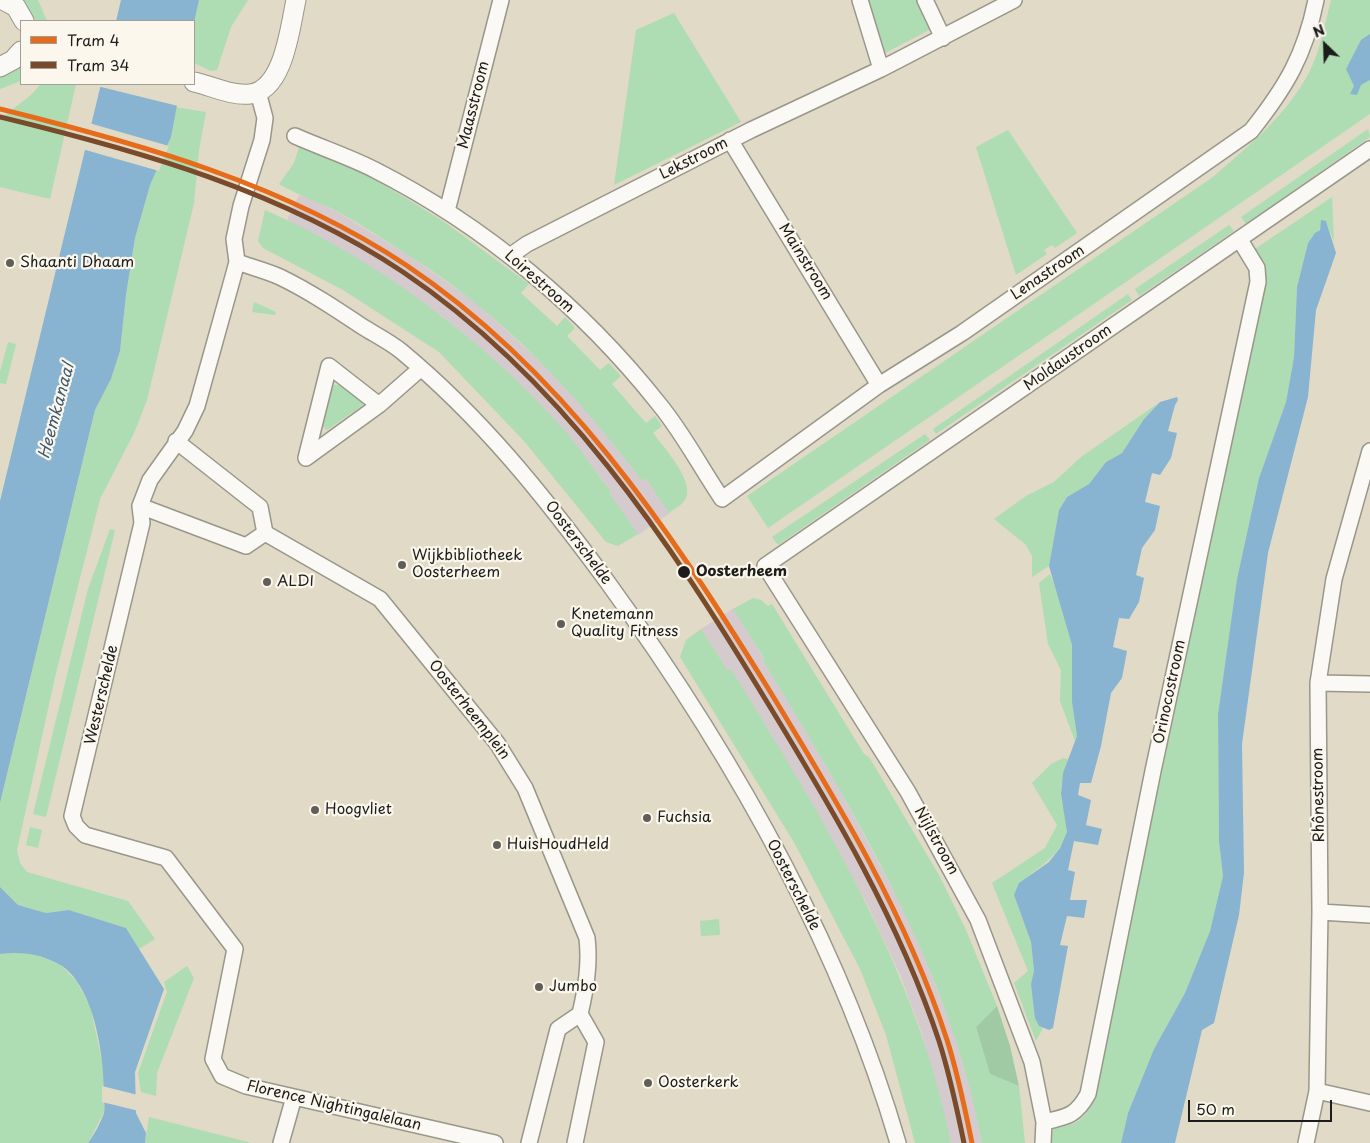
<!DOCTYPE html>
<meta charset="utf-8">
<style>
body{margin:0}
#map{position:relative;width:1370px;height:1143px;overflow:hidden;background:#e0dac6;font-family:"Playpen Sans",sans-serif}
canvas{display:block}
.legend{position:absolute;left:20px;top:20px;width:175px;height:65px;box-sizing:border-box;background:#fbf7ec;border:1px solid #a29f99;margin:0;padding:6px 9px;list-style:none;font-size:15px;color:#1c1c1c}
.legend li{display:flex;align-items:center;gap:10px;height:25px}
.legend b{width:25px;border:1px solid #a29f99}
.north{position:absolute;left:1300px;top:20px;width:50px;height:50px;-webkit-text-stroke:4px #fbf7ec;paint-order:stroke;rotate:336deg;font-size:14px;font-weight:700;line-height:20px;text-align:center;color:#1c1c1c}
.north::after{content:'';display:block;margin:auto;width:18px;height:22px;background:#1c1c1c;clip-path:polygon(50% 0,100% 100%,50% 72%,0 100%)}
.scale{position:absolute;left:1188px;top:1100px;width:144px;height:22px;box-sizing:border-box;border:2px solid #1c1c1c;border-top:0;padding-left:6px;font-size:15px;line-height:18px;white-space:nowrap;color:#1c1c1c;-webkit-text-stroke:4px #fbf7ec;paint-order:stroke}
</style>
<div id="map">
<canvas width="1370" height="1143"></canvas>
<ul class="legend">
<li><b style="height:6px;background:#e66c1c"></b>Tram 4</li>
<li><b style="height:6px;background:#7a4b2a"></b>Tram 34</li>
</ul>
<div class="north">N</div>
<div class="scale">50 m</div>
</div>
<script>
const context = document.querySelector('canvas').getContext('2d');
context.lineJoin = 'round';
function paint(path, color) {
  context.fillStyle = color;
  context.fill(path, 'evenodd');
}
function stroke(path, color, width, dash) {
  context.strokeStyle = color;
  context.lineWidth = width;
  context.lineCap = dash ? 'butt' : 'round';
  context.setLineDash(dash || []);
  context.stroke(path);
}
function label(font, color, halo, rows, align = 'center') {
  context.font = font + ' "Playpen Sans",sans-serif';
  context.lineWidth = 4.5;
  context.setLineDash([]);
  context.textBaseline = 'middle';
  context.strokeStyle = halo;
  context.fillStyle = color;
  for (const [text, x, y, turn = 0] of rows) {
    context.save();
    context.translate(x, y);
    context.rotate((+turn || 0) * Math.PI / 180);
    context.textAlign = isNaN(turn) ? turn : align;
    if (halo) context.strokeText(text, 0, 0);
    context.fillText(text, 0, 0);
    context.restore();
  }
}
paint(new Path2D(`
 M299,195L306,196L341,214L410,256L479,305L550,371L589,413L642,480L646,478L670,513L638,535L609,493L611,491L565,432L495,361L442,316L344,252L287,220Z
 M734,608L840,790L912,925L952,1027L975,1105L982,1143H951L922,1034L901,977L866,902L771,734L731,670L728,671L701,629Z`), '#d5cbce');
paint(new Path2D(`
 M20,0H38L47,21H33Z
 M199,0H248L231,27L217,70L211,71L194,63V23Z
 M869,0H916L931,29L885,53Z
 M1331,0H1370V114L768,528L747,496L1213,177C1246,148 1280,121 1303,83C1319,59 1324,28 1331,0Z
 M674,13L741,122L614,185L636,30Z
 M21,64V81L0,89V76Z
 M41,84H76L50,199L0,187V119L31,95Z
 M175,107L206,112L199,150L194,203L147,400L135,431L100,499L55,677L17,850L20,863L27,872L128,901L155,939L139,949L126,928L69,910L46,913L18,905L0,887V803L95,410L111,379L120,351L126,295L135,238L150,184L171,137Z
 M1368,129L1370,137L1246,224L1241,217Z
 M1008,130L1077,233L1055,248L1052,245L1044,250L1047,254L1016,275L976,147Z
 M299,147L365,173L443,221L529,284L521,293L557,326L565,317L575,328L567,336L600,370L609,363L621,376L612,384L646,423L655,416L662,426L653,433C664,448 696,482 685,500C681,506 674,509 669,513L646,478L642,481C576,393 502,314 408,255C386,241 364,226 340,213C320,202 299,196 279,184L294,163Z
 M1332,197L1334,242L1326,221L1308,243L1297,287L1294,357L1286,402L1259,478L1237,579L1218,714L1219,842L1223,876L1210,931L1185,993L1154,1049L1128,1113L1121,1143H1052L1053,1129C1075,1124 1083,1123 1093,1101L1264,285L1265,273L1255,249Z
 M265,210C375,258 486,341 565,431C581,450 595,472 611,491L609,493L638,534L618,546L606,542L524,441L439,352L343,290L263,248L258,241Z
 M1229,225L1234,231L1139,296L1135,289Z
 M1128,294L1132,300L936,434L933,429Z
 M254,302L276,312L275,315L252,312Z
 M8,342L16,344L6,384L0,383V372Z
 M334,385H339L362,400L363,405L327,430L322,426L331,388Z
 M1160,402L1144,419L1122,453L1106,462L1089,484L1067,497L1059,510L1049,566L1032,577V556L1026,545L994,519L1026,496L1054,482L1081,457Z
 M925,434L930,440L778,545L772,537Z
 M110,529L115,530L46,817L33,814L88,589Z
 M1050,574L1058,592L1072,645V702L1077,736L1075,741L1060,701L1061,670L1048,644L1039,583Z
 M753,598L761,600L768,606L772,604L864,754L869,757L939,875L966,930L997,1006L976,1027L990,1074L1019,1086L1025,1143H982C950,967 854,812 763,660L764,658L733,609Z
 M701,629L728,671L731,669C823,818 917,970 951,1143H915L886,1035L860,969L795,844L680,657L686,640Z
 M1063,758L1068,759C1065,770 1061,781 1061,793C1061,806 1070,823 1066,835C1053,868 1026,868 1014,895L1031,942L1034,972L1031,984L1039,1026L1043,1028L1036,1041L1014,983L1028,971L992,883L1045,848L1057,825L1032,783L1051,764Z
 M30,827L42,830L38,848L26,845Z
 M719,919L720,935L701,936L700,921Z
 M19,951L45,957L63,967L77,982L90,1006L104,1070V1112L88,1143H0V954Z
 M187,966L194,978L157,1073L156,1096L141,1092L138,1073L167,992L164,982Z
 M149,1117L252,1143H145Z`), '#aedcb3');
paint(new Path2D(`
 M997,1006L1010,1046L1019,1086L990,1074L976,1027Z`), '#a0caa4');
paint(new Path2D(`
 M121,0H199L194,23L116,21Z
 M1370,34V80L1361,85L1357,95L1350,94L1354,86L1346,69L1361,40Z
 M101,84H181L171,137L150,185L135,238L126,295L120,351L111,379L95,410L0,803V501Z
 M1321,220L1326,221L1336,253L1316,310L1308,397L1268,553L1242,744L1244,873L1239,915L1214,1023L1202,1030L1175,1143H1121L1128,1113L1154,1049L1185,993L1210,931L1223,876L1219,842L1218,714L1237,579L1259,478L1286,402L1294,357L1297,287L1308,243L1315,233L1320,230Z
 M1177,397L1178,400L1175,405L1168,431L1177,433L1171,458L1160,475L1152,473L1145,502L1160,506L1155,530L1142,548L1136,575L1144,578L1139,602L1129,619L1119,618L1113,647L1127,651L1122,678L1111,693L1101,746L1091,783H1080L1078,795L1091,800L1086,825L1102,829L1098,845L1074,841L1068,870L1075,872L1070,900H1087L1084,918L1067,916L1060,945L1068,946L1053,1028L1049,1030L1039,1026L1035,1018L1031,984L1034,971L1031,942L1014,895L1019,883L1049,862L1060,848L1067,832L1061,794L1063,773L1077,736L1072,702V645L1049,566L1059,510L1067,497L1089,484L1106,462L1122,453L1144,419L1160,402Z
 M0,887L18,905L46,913L69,910L126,928L164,989L135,1072L136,1113L146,1133L145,1143H88C94,1135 101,1122 104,1113C105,1107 104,1099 104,1094C104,1057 95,989 62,966C43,954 22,951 0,954Z`), '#88b4d1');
paint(new Path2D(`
 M98,84H183L178,106L97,86Z
 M89,123L169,146L159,171L82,149Z
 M102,1086L138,1095L139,1111L102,1102Z`), '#e0dac6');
const minor = new Path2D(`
 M860,0L881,69
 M925,0L943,38
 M258,92L265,118L262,140L241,206L234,239L237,262L231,284L197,406L185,431L150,480L140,506L142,523L72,816L76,826L85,835L166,858L235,949L213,1059L222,1076L246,1086L495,1143
 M295,136C322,148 350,157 375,170C485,226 583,308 659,404C683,433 701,468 722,499L879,385L962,333L1251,131C1286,87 1305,55 1316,0
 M730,140L879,385
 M447,211L501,0
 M510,256L527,244L751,130L881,69L1014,0
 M237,262C251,267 267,271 280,277C309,291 336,309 363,327C376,335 390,342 401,351C482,418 544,496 606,580C729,749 839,941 898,1143
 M176,441L260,507L265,533L380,599L497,743L525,788L587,938C590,964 586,988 580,1014L558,1029L529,1143
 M306,458L329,366L379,405
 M306,458L379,405L420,369
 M140,506L246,546L265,533
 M1318,683L1370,684
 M1320,912L1370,915
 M1317,1091L1370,1103
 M1044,1122C1067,1117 1076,1116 1088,1094L1153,771L1258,282L1257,268L1240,240
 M281,1143L294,1097
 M575,1143L596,1042L580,1014
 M1043,1143L1044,1122L1032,1062L978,920L908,792L765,566L1370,149
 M1306,1143L1317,1091L1320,912L1318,683L1334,579L1370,451`);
const tertiary = new Path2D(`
 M3,0L16,7L24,21
 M0,67L13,60L21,51
 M194,82C212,86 231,96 250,94C284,90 290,27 296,0`);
stroke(minor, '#99968a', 18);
stroke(tertiary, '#99968a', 21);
stroke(minor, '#faf9f6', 15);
stroke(tertiary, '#faf9f6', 19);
stroke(new Path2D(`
 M0,109C141,144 284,184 406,265C563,370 668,527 766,685C835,798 906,914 947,1040C958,1074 965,1109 972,1143`), '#e66c1c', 5);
stroke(new Path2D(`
 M0,117C140,151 282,191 403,272C562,379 669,540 767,702C833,810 899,921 939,1041C950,1075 957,1109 964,1143`), '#7a4b2a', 5);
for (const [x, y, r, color] of [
 [10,263,5,"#615e58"],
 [402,565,5,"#615e58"],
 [684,572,7,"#1c1c1c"],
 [267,582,5,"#615e58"],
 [561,624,5,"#615e58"],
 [315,810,5,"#615e58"],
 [647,818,5,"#615e58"],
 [497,845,5,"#615e58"],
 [539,987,5,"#615e58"],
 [648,1083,5,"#615e58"]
]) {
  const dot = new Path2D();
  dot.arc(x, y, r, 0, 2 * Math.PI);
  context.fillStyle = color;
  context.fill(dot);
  stroke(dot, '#fbf7ec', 2);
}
label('15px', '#1c1c1c', '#fbf7ec', [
 ["Maasstroom",474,105,-76],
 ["Lekstroom",694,159,-27],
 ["Mainstroom",805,262,58],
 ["Lenastroom",1048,273,-34],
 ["Loirestroom",539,282,41],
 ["Moldaustroom",1068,358,-35],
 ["Oosterschelde",578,543,53],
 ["Orinocostroom",1170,692,-78],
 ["Westerschelde",102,695,-77],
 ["Oosterheemplein",469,710,52],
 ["Rhônestroom",1319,795,-91],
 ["Nijlstroom",936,841,61],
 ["Oosterschelde",793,885,63],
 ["Florence Nightingalelaan",334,1106,13]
]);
label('15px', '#1c1c1c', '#fbf7ec', [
 ["Shaanti Dhaam",20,263],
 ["Wijkbibliotheek",412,556],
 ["Oosterheem",412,573],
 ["ALDI",277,582],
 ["Knetemann",571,615],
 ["Quality Fitness",571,632],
 ["Hoogvliet",325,810],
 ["Fuchsia",657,818],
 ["HuisHoudHeld",507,845],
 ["Jumbo",549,987],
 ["Oosterkerk",658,1083]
], 'left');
label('bold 15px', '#1c1c1c', '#fbf7ec', [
 ["Oosterheem",696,572]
], 'left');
label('italic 16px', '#3c5970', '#fbf7ec', [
 ["Heemkanaal",57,411,-75]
]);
</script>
